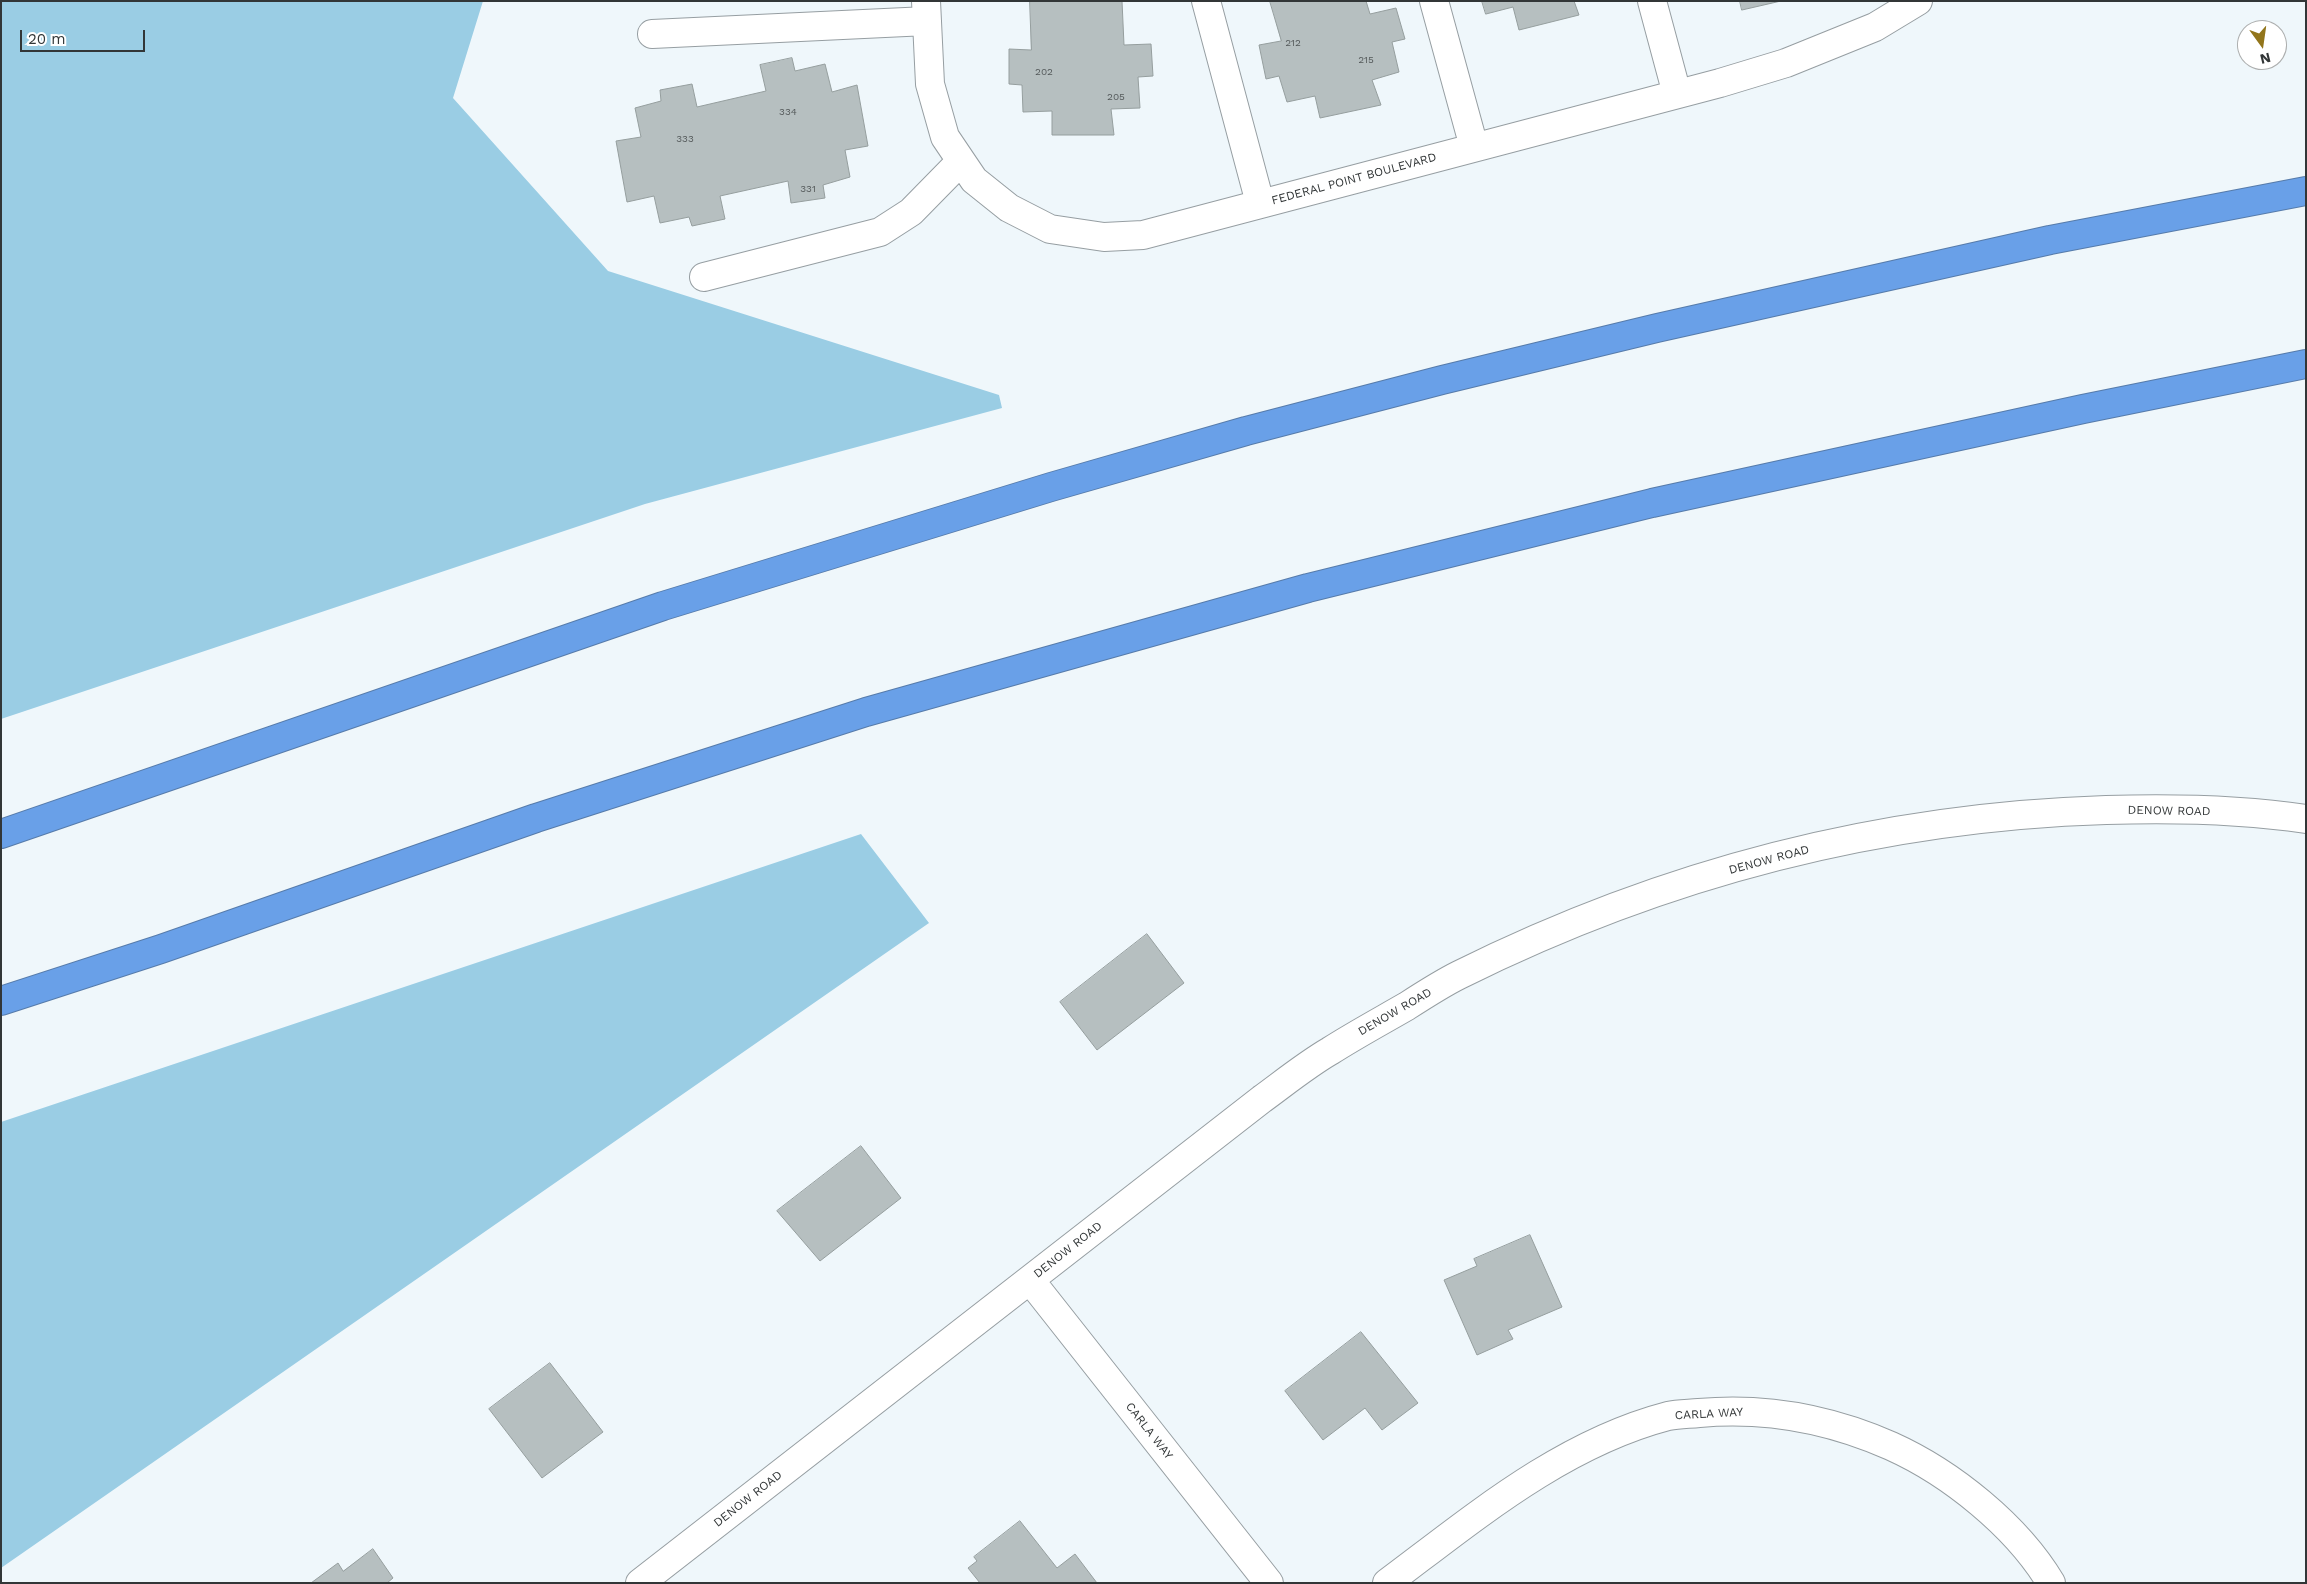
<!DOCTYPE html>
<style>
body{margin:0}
#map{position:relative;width:2307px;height:1584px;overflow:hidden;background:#eff7fb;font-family:"Work Sans",sans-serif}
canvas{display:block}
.frame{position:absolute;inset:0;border:2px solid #323637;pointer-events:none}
.north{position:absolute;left:2237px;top:20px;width:50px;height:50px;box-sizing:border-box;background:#fff;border:1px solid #adafaf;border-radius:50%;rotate:166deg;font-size:14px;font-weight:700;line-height:20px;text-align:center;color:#323637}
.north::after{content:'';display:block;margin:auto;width:18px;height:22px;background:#92751b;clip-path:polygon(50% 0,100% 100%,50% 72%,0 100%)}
.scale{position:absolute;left:20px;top:30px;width:125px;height:22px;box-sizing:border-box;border:2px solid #323637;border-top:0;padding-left:6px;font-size:15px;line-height:18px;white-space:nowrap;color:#323637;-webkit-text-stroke:4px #fff;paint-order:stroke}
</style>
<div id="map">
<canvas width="2307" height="1584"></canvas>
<div class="frame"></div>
<div class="north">N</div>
<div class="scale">20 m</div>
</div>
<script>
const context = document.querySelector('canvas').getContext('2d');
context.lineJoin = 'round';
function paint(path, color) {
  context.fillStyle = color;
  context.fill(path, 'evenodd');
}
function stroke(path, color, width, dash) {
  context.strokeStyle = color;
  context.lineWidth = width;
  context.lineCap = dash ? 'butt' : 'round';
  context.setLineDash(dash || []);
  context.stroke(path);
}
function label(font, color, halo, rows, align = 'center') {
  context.font = font + ' "Work Sans",sans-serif';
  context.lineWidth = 5;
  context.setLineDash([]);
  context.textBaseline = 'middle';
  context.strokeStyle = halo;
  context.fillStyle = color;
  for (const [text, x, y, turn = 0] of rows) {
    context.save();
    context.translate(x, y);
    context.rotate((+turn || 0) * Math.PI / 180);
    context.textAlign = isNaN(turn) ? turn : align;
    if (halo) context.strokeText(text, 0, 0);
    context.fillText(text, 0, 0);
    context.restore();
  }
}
paint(new Path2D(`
 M1,1H483L453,98L608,271L999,395L1002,408L645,504L1,719Z
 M861,834L929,923L1,1568V1122Z`), '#9acde4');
const building = new Path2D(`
 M1030,1H1122L1124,45L1151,44L1153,76L1138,77L1140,108L1111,109L1114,135H1052V111L1023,112L1022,85L1009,84V49L1031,50Z
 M1270,1H1366L1370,14L1396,8L1405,39L1392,42L1399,72L1372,80L1381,105L1320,118L1315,96L1287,102L1279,76L1266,79L1259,45L1281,41Z
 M1482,1H1574L1579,15L1519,30L1513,7L1486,14Z
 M1740,1H1781L1742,10Z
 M792,58L795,71L825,64L832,92L857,85L868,146L845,150L850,177L823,185L825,198L791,203L788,181L720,196L725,219L692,226L689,217L660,223L654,196L627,202L616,141L641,137L635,108L661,101L660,90L692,84L697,107L766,91L760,65Z
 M1147,934L1184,983L1097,1050L1060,1002Z
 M861,1146L901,1198L820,1261L777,1211Z
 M1530,1235L1562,1307L1508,1330L1513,1339L1477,1355L1444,1280L1477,1266L1474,1259Z
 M1361,1332L1418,1403L1382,1430L1365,1408L1323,1440L1285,1391Z
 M550,1363L603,1432L542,1478L489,1409Z
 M1020,1521L1057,1568L1075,1554L1097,1583H980L968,1568L977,1561L974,1557Z
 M373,1549L393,1578L387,1583H311L338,1563L343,1571Z`);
paint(building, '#b6bfc0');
stroke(building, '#959e9e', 1);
const minor = new Path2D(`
 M926,1L930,84L945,137L974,180L1009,208L1050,229L1104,237L1143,235L1720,83L1786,63L1875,27L1918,1
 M1206,1L1260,203
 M1434,1L1474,147
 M1652,1L1677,94
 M652,34L927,21
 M704,277L880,232L911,212L961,161
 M1030,1280L1269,1583
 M640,1583L1262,1099C1284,1083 1306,1065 1330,1051C1355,1035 1381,1021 1407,1006C1424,995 1441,984 1459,975C1662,874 1880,817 2106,810C2172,808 2240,809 2306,819
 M1387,1583C1474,1518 1561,1444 1668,1416C1678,1414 1689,1414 1699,1413C1766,1407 1830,1419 1891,1446C1951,1473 2017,1526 2051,1583`);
const highway = new Path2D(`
 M1,834L663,606L1051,487L1246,431L1442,380L1657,328L2050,240L2306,191
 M1,1001L161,949L536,818L866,712L1308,588L1652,503L2083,409L2306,364`);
stroke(minor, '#969ea2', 30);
stroke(highway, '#567baa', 30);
stroke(minor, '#fff', 28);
stroke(highway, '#69a0e8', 28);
label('10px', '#535859', null, [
 ["212",1293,43],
 ["215",1366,60],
 ["202",1044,72],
 ["205",1116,97],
 ["334",788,112],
 ["333",685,139],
 ["331",808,189]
]);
label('12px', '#323637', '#fff', [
 ["FEDERAL POINT BOULEVARD",1354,179,-15],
 ["DENOW ROAD",2169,811,1],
 ["DENOW ROAD",1769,860,-15],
 ["DENOW ROAD",1395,1012,-30],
 ["DENOW ROAD",1068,1250,-38],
 ["CARLA WAY",1709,1414,-3],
 ["CARLA WAY",1149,1431,52],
 ["DENOW ROAD",748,1499,-38]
]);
</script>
